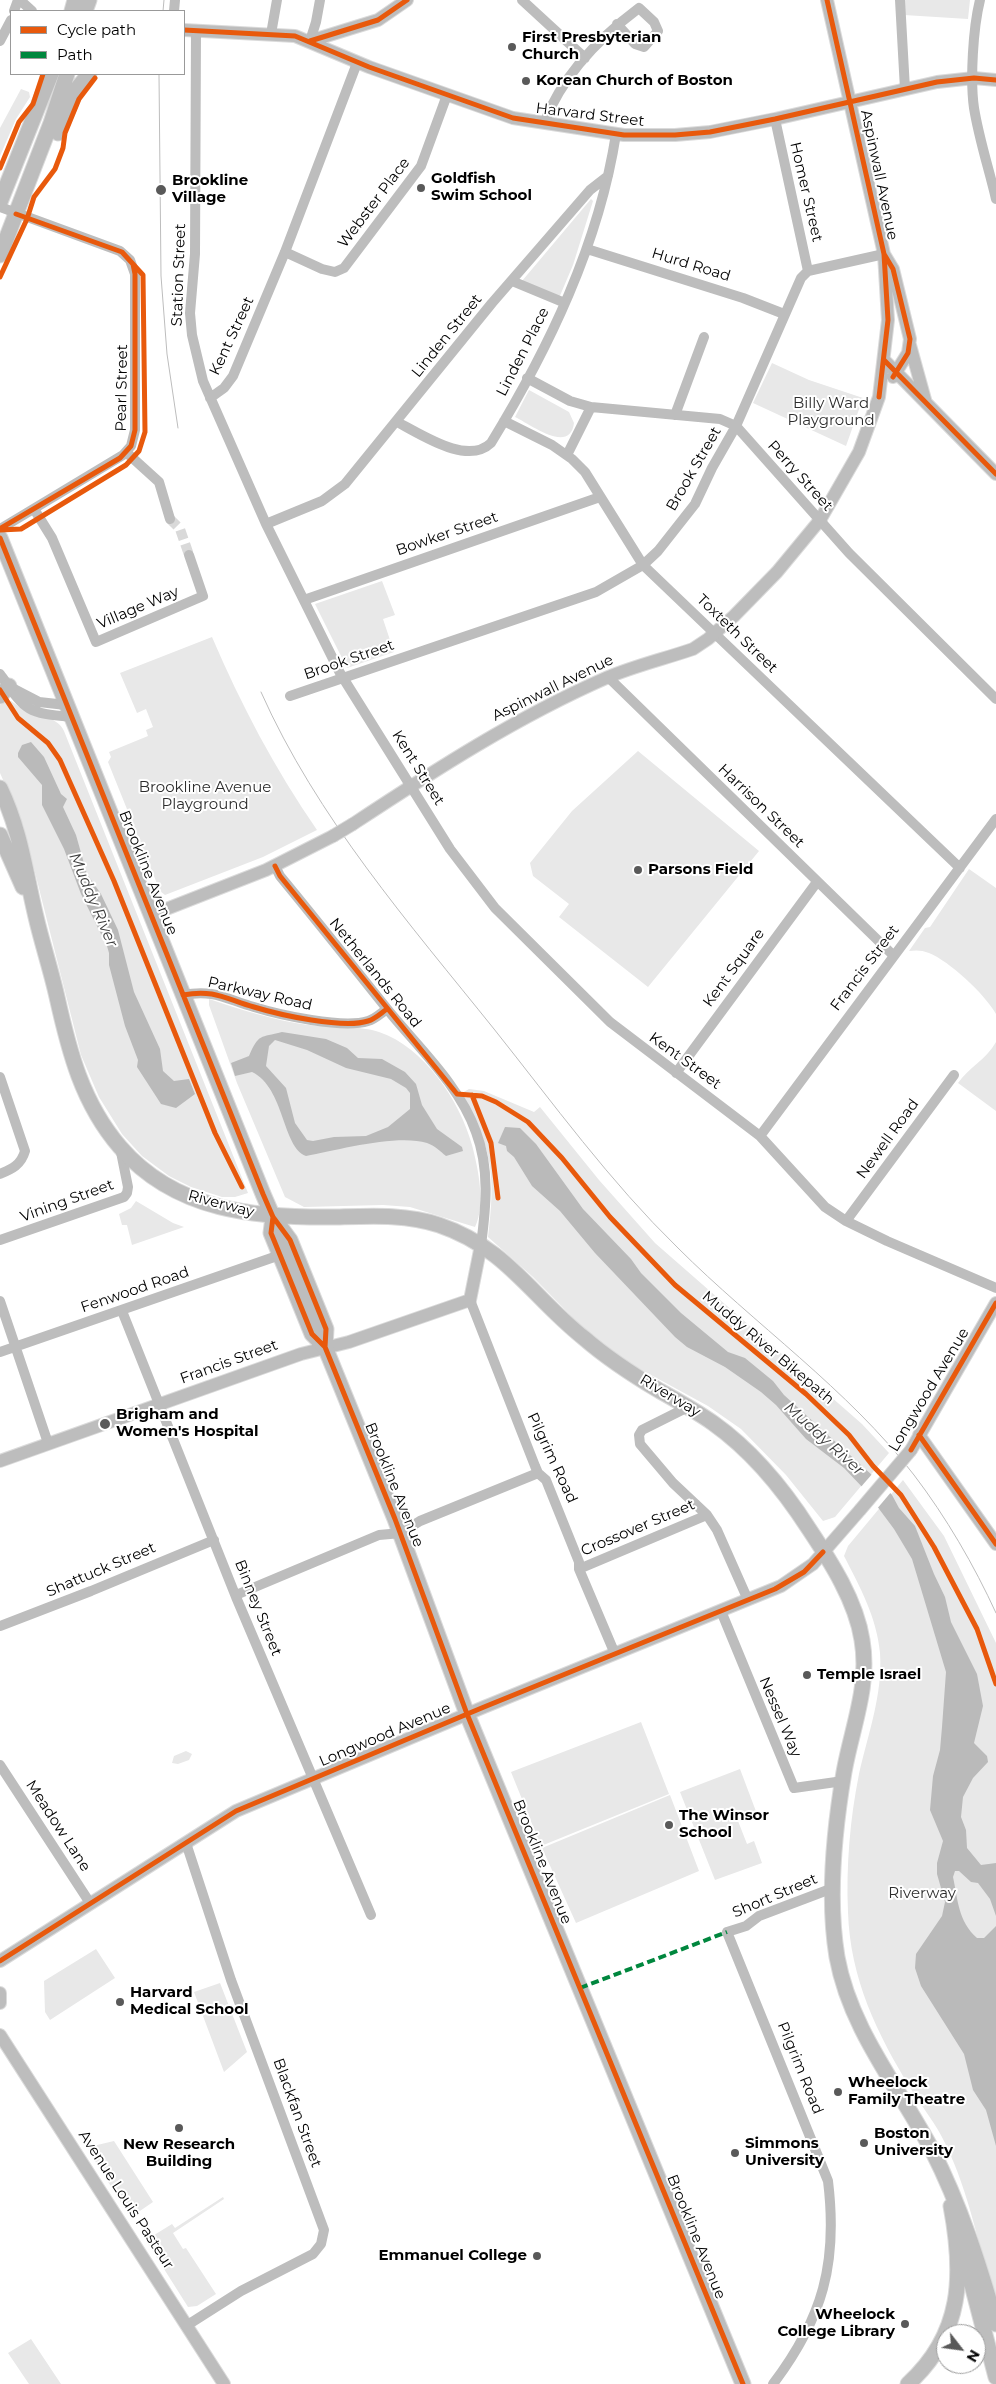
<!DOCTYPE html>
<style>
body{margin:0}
#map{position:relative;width:996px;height:2384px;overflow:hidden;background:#fff;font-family:Montserrat,sans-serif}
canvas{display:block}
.legend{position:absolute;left:10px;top:10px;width:175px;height:65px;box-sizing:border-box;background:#fff;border:1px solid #999;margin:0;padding:6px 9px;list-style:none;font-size:15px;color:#000}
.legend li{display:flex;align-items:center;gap:10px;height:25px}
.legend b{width:25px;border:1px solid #999}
.north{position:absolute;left:936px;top:2324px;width:50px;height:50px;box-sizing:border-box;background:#fff;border:1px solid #999;border-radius:50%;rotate:120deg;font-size:14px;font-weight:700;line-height:20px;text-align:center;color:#000}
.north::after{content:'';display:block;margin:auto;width:18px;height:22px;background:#595959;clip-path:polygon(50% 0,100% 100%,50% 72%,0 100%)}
</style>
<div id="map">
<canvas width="996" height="2384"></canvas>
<ul class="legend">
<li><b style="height:6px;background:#e8590c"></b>Cycle path</li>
<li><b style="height:6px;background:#00873e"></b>Path</li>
</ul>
<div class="north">N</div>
</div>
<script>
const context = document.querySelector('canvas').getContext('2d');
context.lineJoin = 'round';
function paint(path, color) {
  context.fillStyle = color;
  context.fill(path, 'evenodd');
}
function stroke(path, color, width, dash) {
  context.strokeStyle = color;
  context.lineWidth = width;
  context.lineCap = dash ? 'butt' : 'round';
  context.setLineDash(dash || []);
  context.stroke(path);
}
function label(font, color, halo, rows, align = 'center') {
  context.font = font + ' Montserrat,sans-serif';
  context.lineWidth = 4;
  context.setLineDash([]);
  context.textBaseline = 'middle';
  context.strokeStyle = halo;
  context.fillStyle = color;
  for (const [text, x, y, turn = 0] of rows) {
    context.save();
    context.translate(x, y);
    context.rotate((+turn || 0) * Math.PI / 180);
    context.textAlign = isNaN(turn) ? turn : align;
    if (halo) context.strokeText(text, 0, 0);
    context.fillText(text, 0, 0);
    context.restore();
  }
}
paint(new Path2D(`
 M904,0H970L968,19L904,15Z
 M21,89L29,92L30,97L16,119L0,156V128Z
 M591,199L593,201L573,265L559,298L522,281Z
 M772,363L809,380L863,398L846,446L753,403Z
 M529,390L569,412L574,423C570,455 530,424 515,417Z
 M382,581L395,615L383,619L394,652L347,668L315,604Z
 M212,637C241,705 275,769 317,830L263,857L165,895L160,891L108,762L111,757L109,752L148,736L146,730L153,727L146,709L137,713L120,673Z
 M11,701C16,704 20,708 25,710C39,717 57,716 64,731L248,1193L235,1197H222L191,1187L169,1176L142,1156L122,1134L99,1097L81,1055L23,825L0,773V705L5,702Z
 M638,751L759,851L648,987L559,917L569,904L533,876L530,863L572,811Z
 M969,869L996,888V1014C985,994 949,961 929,953C922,950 916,950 909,951L925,928L930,927Z
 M209,999C241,1010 274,1020 308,1025C327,1027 363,1026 379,1032C424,1047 460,1101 472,1145C478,1168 486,1205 475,1227L410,1207L383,1205L304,1207L285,1197L237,1083L209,1005Z
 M996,1042V1111L958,1083C969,1067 986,1060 996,1042Z
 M469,1089L484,1091L534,1112L540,1107L599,1180L655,1243L862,1424L889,1453L835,1517L823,1521L786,1475L741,1429L708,1406L629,1363L586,1331L533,1277L488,1237C496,1174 492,1149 462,1093Z
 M136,1201L173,1223L184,1227L132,1245L127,1225H122L119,1214L131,1208Z
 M903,1480L944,1536L996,1643V2306C980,2252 970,2194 945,2143C936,2124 922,2107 911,2089C877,2034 850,1978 848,1912C846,1866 850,1819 859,1774C868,1734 883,1694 880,1653C877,1618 860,1587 844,1556L848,1546Z
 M641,1722L669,1794L541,1846L511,1772Z
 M186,1751L192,1754L189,1760L178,1764L172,1763L174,1756Z
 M740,1769L757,1814L738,1821L747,1844L754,1841L762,1863L715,1880L680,1792Z
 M670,1795L699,1871L576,1923L542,1848Z
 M96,1949L115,1978L50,2020L45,2012L44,1981Z
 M220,1983L247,2052L224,2072L194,1992Z
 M114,2141L153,2202L134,2215H129L88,2150L93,2146Z
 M223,2197L224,2199L173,2233L183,2249L186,2248L216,2294L197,2306L188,2307L147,2242L151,2237L172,2224L175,2228Z
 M31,2339L61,2384H29L8,2353Z`), '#e8e8e8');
paint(new Path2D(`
 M31,742L44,757L61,794L67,799L63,807L76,835L87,874L101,894L118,930L134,992L160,1049L163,1071L174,1081L189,1079L195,1094L176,1108L161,1104L137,1067L138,1060L125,1026L109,965V953L107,946L81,894L64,849L42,805V785L18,757V753L22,745Z
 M282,1032L326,1039L347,1048L358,1058L382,1059L405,1072L416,1084L422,1105L437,1129L462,1147L463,1151L446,1156C440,1151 435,1146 427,1143C397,1134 338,1150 306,1156C282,1147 285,1088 252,1072L235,1076L231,1063L249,1056C259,1033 260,1038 282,1032ZM275,1040L307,1050L346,1068L391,1079L406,1088L410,1093V1109L388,1127L366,1136L334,1137L313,1141L307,1140L295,1123L286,1088L266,1066L269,1046Z
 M505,1127L520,1128L536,1144L583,1209L631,1259L641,1273L681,1313L728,1352L745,1358L773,1381L784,1395L884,1486L892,1495L899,1508L915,1526L934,1574L945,1597L951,1622L977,1674L983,1706L974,1743L987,1756L988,1762L973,1778L963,1797L961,1817L966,1830L967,1848L981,1865L996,1863V1916L990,1899L978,1883L971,1882L959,1871H955L953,1877C958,1900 958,1921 977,1938H984L996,1926V2146L986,2110L973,2090L964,2054L921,1986L915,1968L916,1954L942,1916L945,1902L937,1874V1863L943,1841L930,1810L933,1776L940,1750L942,1727L946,1672L912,1559L894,1529L865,1490L844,1468L806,1439L776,1405L761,1392L725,1367L687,1347L675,1337L595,1253L560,1211L532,1186L514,1157L507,1151L506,1146L498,1143Z`), '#bababa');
paint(new Path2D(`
 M873,1473L892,1491L876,1510L860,1488Z`), '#fff');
stroke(new Path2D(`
 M170,519L180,529L189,555`), '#d9d9d9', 10, [10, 5]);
const major = new Path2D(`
 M184,30L295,36L369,67L513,118L624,135H675L710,132L775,119L937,82L974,78L996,80
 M310,41L378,20L407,0
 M884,254L893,269L910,339L908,353L893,377
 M910,345L926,403
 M884,360L996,474
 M353,824C435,770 517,717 606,678C634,666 664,659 693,649L708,639L734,616L777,572L820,520L859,452L879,397L888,320L884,254L827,0
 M151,915L266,870L333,836
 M919,1435L996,1544
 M911,1450L996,1303
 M0,1461L301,1354L349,1342L470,1300L481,1245
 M0,1961L236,1811L484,1707L781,1586L813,1564L860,1510
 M0,1993V2003
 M0,2035L224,2384`);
const highway = new Path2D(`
 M72,11L75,0
 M85,11L89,0
 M58,133L76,90L89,74
 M0,202L51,74
 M0,255L51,123L67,74
 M0,538L263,1194L273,1217L290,1240L326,1329L325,1347
 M0,696L9,686
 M0,788C21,832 25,871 36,917C42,943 51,970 57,997C69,1051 82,1103 120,1147C176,1212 257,1218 337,1217C371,1216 407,1214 439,1225C507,1248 531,1296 584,1338C607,1358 633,1375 660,1391C678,1401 696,1411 713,1423C751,1450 784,1490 809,1529C831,1562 856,1601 862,1640C870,1686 852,1727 844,1772C834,1831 827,1897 837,1957C850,2029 898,2086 932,2150C960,2205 979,2264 996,2324
 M0,835L23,887
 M273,1217L271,1233L280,1255L312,1334L325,1347L395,1519L467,1714L743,2384
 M964,2254L996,2377
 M908,2384C963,2334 964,2275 951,2206`);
stroke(major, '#dbdbdb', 14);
stroke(highway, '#dbdbdb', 17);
stroke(new Path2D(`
 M20,0L32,11
 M522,0L585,58
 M900,0L905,89
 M980,0C973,28 970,80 974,108C979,139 989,169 996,199
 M14,11L18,0
 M174,11L175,0
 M196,31L195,254L190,313L192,335L203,381L266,524L340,673L450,849L495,908L610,1022L760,1136L825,1207L846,1221L887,1241L996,1288
 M271,34L277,0
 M0,41L11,20
 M310,41L316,22L320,0
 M775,119L808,271
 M544,123C562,76 599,38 639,8L654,22L658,31L644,47L635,44L617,24
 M0,207L120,251L130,260L135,274V430L131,446L123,455L0,529
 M587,249L743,298L784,314
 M285,252L322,269L335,272L344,268L421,166L447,95
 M512,281L565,303
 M527,378L570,401L591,407L720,419L736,426L849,553L996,699
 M210,398L224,388L233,376L285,252L357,63
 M675,415L704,337
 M504,421L552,445L572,459L585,472L643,565L960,868
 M397,422C421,434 467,466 491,443C549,348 599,244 616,134
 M127,453L159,482L170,519
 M567,455L591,407
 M34,509L52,538L96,642L203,596L189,555
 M266,524L322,501L345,484L492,303L590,190L608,176
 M304,600L600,497
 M0,674C26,711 26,713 71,717
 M608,677L894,956
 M12,688L39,702L66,705
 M290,696L596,592L643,565L658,551L695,504L712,468L736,426L801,278L808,271L884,254
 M275,866L280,876C318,922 355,969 392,1015C422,1051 460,1087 476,1132C490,1169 486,1207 481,1245
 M183,995C214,989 226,999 254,1007C280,1015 343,1029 368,1021C375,1019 381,1013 387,1009
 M676,1073L817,882
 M0,1077L25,1151C21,1165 12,1169 0,1174
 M760,1136L996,819
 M846,1221L954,1075
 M0,1240L124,1197L127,1193L128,1187L120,1147
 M470,1300L535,1466L538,1473L546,1480L579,1562V1569L615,1654
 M0,1301L48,1443
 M122,1311L236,1597L371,1915
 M0,1352L280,1255
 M688,1407L642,1430L639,1435L640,1444L673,1483L707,1515L717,1530L748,1600
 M579,1569L707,1515
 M236,1595L379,1535L401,1533L420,1521L538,1473
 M721,1611L794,1788L843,1781
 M0,1626L91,1591L214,1540
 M0,1765L90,1903
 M186,1843L231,1980L324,2230L321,2244L313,2254L241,2291L186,2326
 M773,2384C823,2318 838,2263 828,2181L727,1932L746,1926L759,1916L833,1888`), '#bdbdbd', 10);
stroke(major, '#bdbdbd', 12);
stroke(highway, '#bdbdbd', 15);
stroke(new Path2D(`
 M163,11L164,0
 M159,74L161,276L167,354L178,428
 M261,692C317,818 409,923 494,1029C553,1103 610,1182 678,1248C754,1324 848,1389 914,1475C946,1517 974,1565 996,1613`), '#bdbdbd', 1);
const majorBridge = new Path2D(`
 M333,836L353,824
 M860,1510L911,1450`);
stroke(majorBridge, '#dbdbdb', 14, []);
stroke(majorBridge, '#bdbdbd', 12);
stroke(new Path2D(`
 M580,1988L727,1932`), '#00873e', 4, [8, 4]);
stroke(new Path2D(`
 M827,0L884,254L888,320L879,397
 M184,30L295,36L369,67L513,118L624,135H675L710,132L775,119L937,82L974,78L996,80
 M310,41L378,20L407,0
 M0,168L19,122L33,104L43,74
 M884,254L893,269L910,339L908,353L893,377
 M0,277L27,219L34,197L55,169L63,148L65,133L79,99L95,78
 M884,360L996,474
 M1,528L120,458L131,446L135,430V274L133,264
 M0,530L21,529L126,465L139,451L145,432L143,275L122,252L16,214
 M0,538L263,1194L273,1217L290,1240L326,1329L325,1347
 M0,690L18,718L48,743L60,760L114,881L215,1133L242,1187
 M275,866L280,876L457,1094L482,1096L496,1102L528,1122L562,1158L610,1217L675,1285L806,1394L849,1435L873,1466L901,1495L934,1547L977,1629L996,1684
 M183,995C214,989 226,999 254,1007C280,1015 343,1029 368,1021C375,1019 381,1013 387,1009
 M472,1095L491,1143L498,1198
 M273,1217L271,1233L280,1255L312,1334L325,1347L395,1519L467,1714L743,2384
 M919,1435L996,1544
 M911,1450L996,1303
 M0,1961L236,1811L484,1707L775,1589L804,1572L823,1552`), '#e8590c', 5);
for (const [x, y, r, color] of [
 [512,47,5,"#595959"],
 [526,81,5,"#595959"],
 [421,188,5,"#595959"],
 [161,190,6,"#595959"],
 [638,870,5,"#595959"],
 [105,1424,6,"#595959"],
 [807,1675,5,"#595959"],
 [669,1825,5,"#595959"],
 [120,2002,5,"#595959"],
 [838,2092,5,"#595959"],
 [179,2128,5,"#595959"],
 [864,2143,5,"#595959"],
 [735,2153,5,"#595959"],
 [537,2256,5,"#595959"],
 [905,2324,5,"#595959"]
]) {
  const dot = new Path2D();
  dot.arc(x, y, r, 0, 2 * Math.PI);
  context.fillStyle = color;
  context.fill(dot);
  stroke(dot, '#fff', 2);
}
label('bold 15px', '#000', '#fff', [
 ["First Presbyterian",522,38],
 ["Church",522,55],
 ["Korean Church of Boston",536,81],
 ["Goldfish",431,179],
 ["Swim School",431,196],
 ["Brookline",172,181],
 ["Village",172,198],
 ["Parsons Field",648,870],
 ["Brigham and",116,1415],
 ["Women's Hospital",116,1432],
 ["Temple Israel",817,1675],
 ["The Winsor",679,1816],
 ["School",679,1833],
 ["Harvard",130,1993],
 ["Medical School",130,2010],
 ["Wheelock",848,2083],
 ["Family Theatre",848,2100],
 ["Boston",874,2134],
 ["University",874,2151],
 ["Simmons",745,2144],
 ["University",745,2161],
 ["New Research",179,2145,"center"],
 ["Building",179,2162,"center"],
 ["Emmanuel College",527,2256,"right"],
 ["Wheelock",895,2315,"right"],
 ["College Library",895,2332,"right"]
], 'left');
label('15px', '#000', '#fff', [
 ["Harvard Street",590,115,7],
 ["Aspinwall Avenue",879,175,78],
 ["Homer Street",806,192,77],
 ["Webster Place",374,203,-53],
 ["Hurd Road",691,265,17],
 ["Station Street",179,275,-88],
 ["Kent Street",232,336,-65],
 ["Linden Street",447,336,-51],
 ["Linden Place",523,352,-63],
 ["Pearl Street",122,388,-89],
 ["Brook Street",694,469,-60],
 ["Perry Street",800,476,48],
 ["Bowker Street",447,534,-19],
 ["Village Way",138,608,-23],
 ["Toxteth Street",737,634,44],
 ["Brook Street",349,660,-19],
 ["Aspinwall Avenue",553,688,-26],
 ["Kent Street",418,768,58],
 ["Harrison Street",761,806,44],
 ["Brookline Avenue",148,873,68],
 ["Kent Square",734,968,-54],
 ["Francis Street",865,968,-53],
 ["Netherlands Road",375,973,51],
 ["Parkway Road",260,994,13],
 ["Kent Street",685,1061,36],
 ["Newell Road",888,1139,-54],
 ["Vining Street",67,1201,-20],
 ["Riverway",221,1204,15],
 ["Fenwood Road",135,1290,-19],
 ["Muddy River Bikepath",768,1348,40],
 ["Francis Street",229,1362,-20],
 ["Longwood Avenue",929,1390,-59],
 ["Riverway",670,1396,31],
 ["Pilgrim Road",552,1458,65],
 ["Brookline Avenue",394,1485,68],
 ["Crossover Street",638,1528,-23],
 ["Shattuck Street",101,1570,-23],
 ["Binney Street",258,1608,68],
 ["Nessel Way",780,1717,67],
 ["Longwood Avenue",385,1735,-23],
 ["Meadow Lane",58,1826,57],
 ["Brookline Avenue",542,1862,68],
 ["Short Street",775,1896,-23],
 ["Pilgrim Road",800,2068,68],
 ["Blackfan Street",297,2113,70],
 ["Avenue Louis Pasteur",126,2200,57],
 ["Brookline Avenue",696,2237,68]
]);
label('15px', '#2d2d2d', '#fff', [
 ["Billy Ward",831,404],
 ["Playground",831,421],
 ["Brookline Avenue",205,788],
 ["Playground",205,805],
 ["Riverway",922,1894]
]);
label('italic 16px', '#3e3e3e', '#fff', [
 ["Muddy River",93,900,67],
 ["Muddy River",824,1439,42]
]);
</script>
